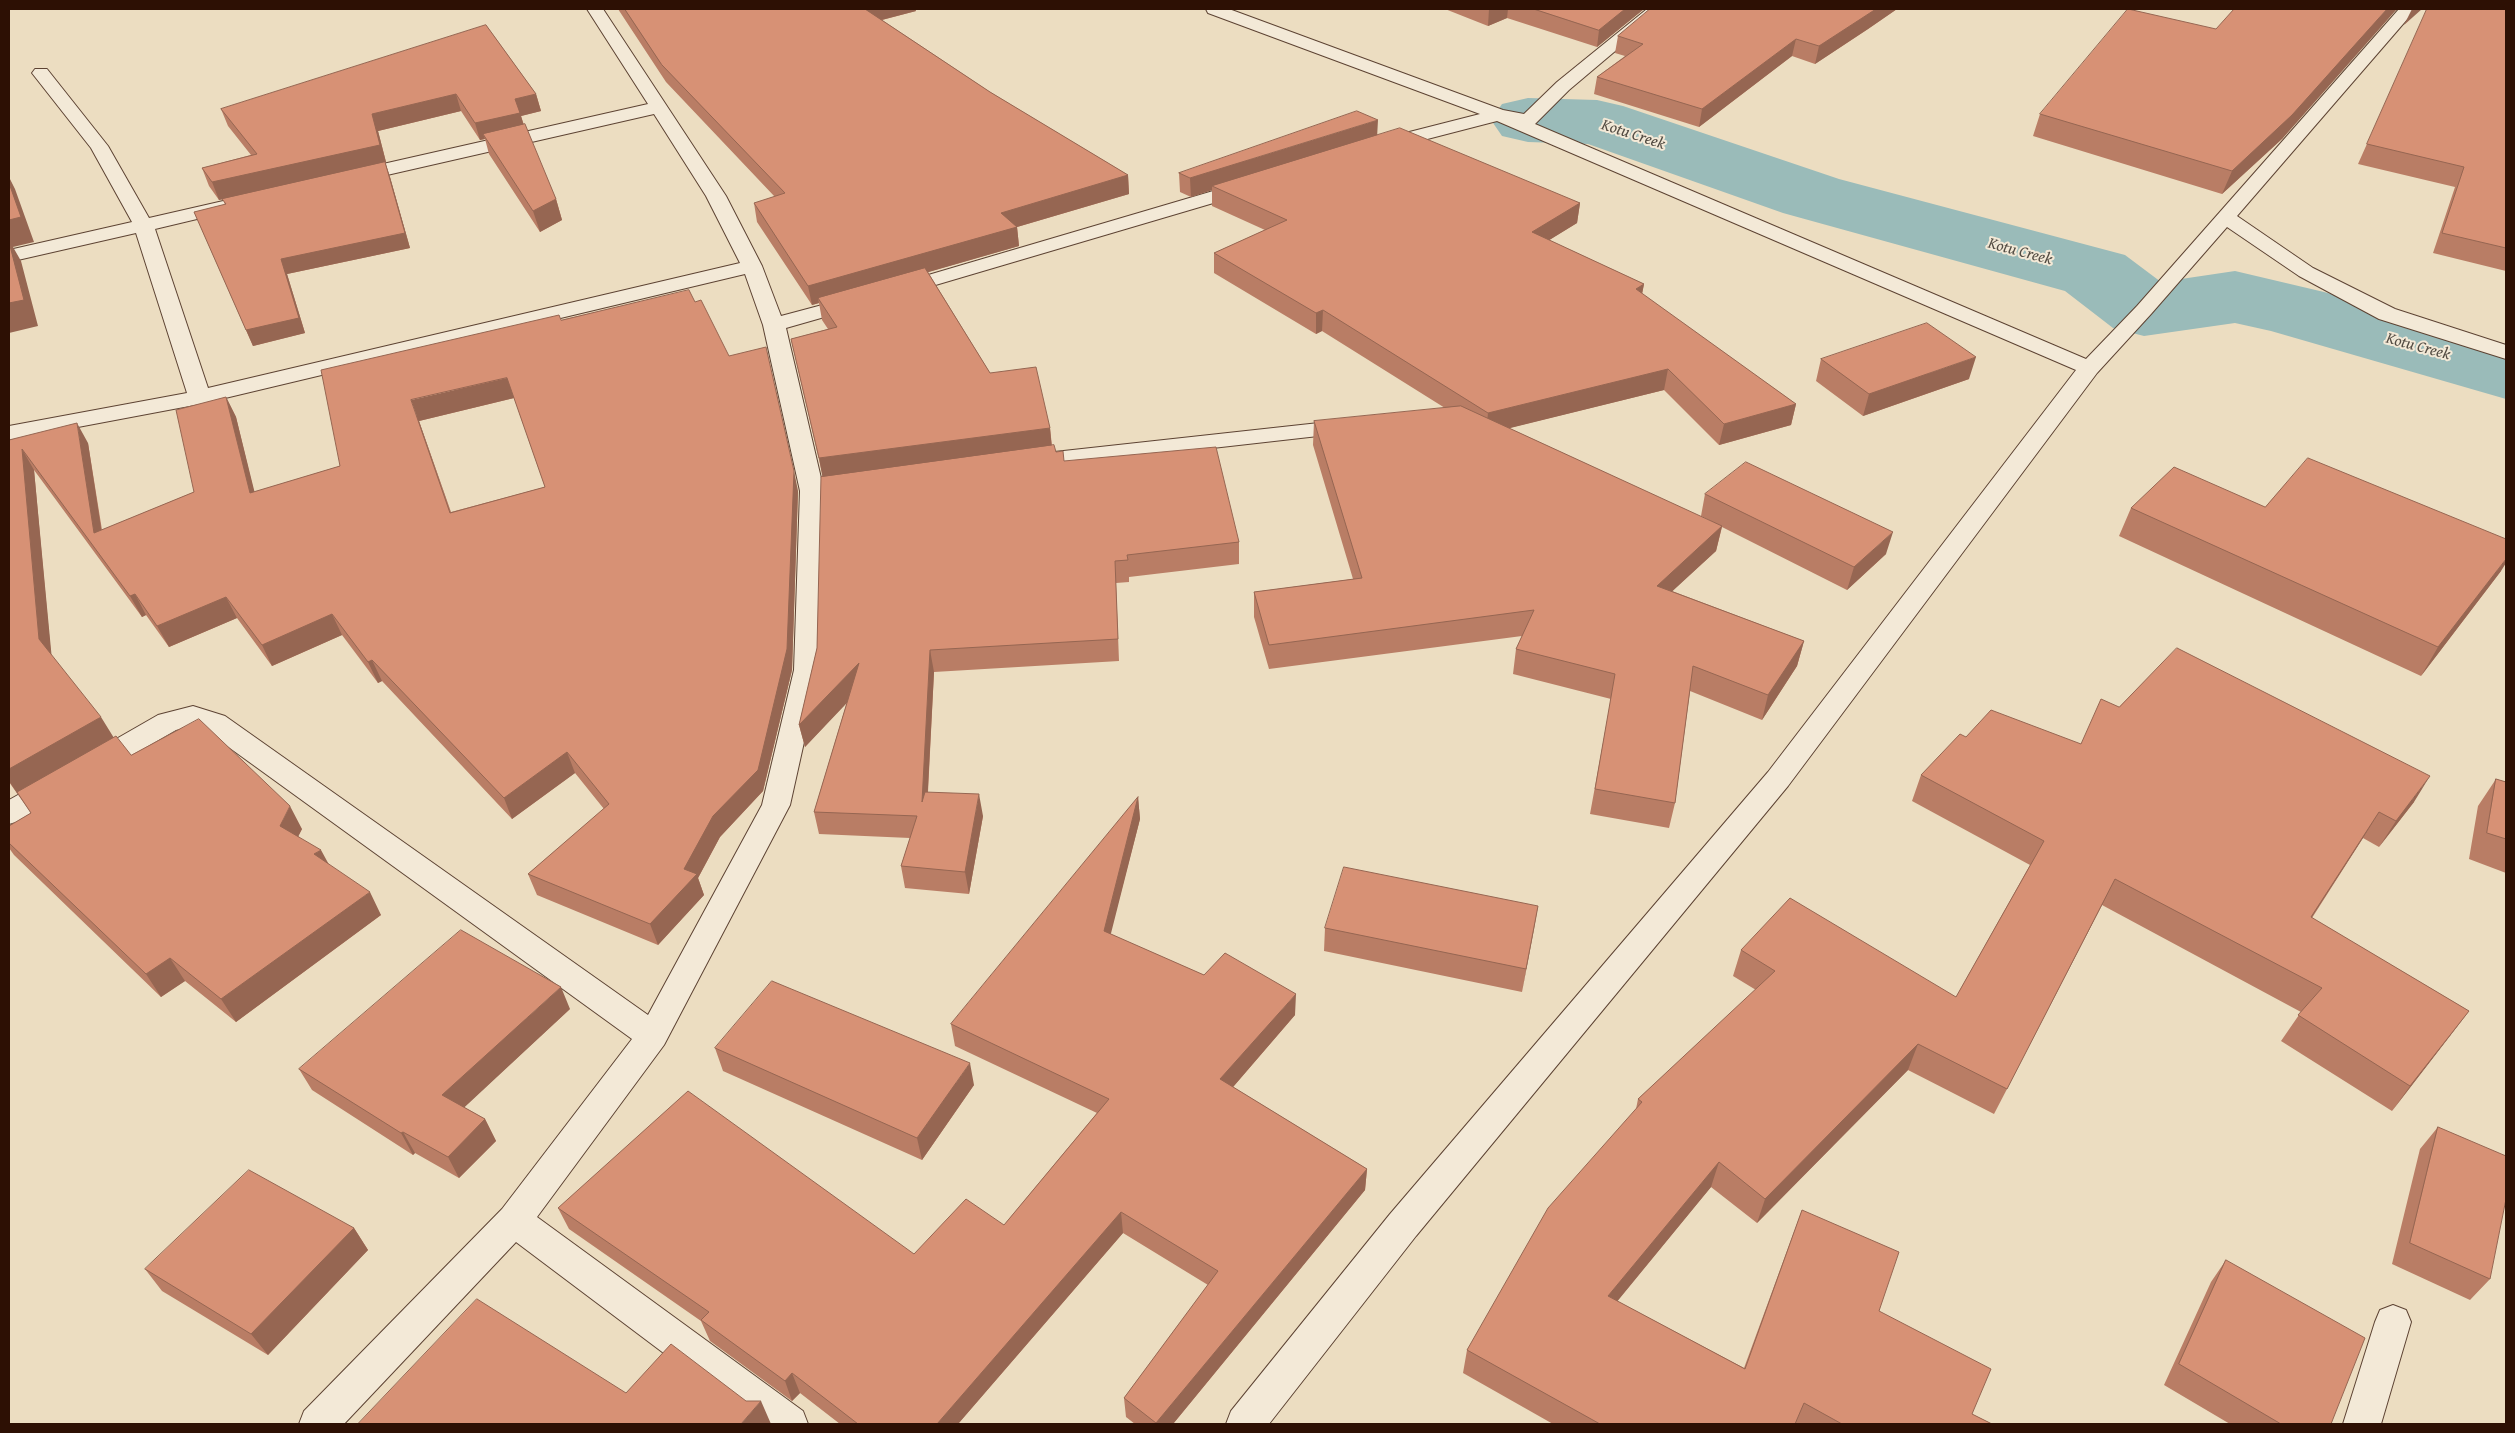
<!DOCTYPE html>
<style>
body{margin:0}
#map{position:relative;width:2515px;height:1433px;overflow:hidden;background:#ecddc1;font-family:"Gentium Book Plus",serif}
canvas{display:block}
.frame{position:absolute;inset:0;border:10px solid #2d1004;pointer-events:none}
</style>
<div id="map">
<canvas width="2515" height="1433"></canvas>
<div class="frame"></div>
</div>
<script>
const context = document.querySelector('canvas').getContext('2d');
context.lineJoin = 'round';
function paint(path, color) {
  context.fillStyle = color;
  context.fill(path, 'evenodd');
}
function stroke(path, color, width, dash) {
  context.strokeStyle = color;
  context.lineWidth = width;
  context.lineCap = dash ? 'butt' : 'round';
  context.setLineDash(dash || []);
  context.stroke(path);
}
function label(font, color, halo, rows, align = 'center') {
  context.font = font + ' "Gentium Book Plus",serif';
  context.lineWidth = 4;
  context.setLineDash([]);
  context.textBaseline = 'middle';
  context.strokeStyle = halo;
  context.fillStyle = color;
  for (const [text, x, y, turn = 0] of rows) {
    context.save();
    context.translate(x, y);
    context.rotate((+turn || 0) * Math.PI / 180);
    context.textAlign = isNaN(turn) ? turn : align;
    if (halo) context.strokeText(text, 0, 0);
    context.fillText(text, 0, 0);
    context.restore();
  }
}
paint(new Path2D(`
 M1528,98L1597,100L1623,106L1839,179L2125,255L2161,282L2235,271L2324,292L2506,344V399L2271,331L2235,323L2144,336L2113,328L2065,291L1783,213L1588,144L1528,142L1502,136L1491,120L1502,104Z`), '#9abbb9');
const street = new Path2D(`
 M587,9H603L726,196L762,266L781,316L856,296L863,298L867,302L863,306L786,328L824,491L820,670L790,805L664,1045L537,1217L803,1411L808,1424H758L516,1242L344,1424H299L304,1411L502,1209L632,1039L205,730L192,726L176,730L103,772L93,775L83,772L79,765L83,758L158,715L193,706L225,716L648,1015L762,805L794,670L800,491L763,325L745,274L200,404L9,440V426L187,393L136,233L9,262V250L132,222L91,148L32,73L35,69H47L108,146L149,218L232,199L239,201L242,205L239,209L155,229L208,388L740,263L706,196L654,114L352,183L345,181L342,177L345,173L352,171L648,104Z
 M1206,9H1229L1503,110L1524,114L1557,82L1647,9H1665L1569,90L1535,124L2086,359L2137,306L2399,9H2416L2237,216L2313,268L2395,309L2506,345V359L2379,319L2299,276L2227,227L2151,314L2097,373L1788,786L1416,1236L1269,1424H1226L1231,1411L1390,1214L1768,772L2076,370L1497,121L1381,151L1374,149L1372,145L1374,141L1480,114L1208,13Z
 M1247,181L1254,183L1257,187L1254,191L905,294L898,296L891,294L888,290L891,286Z
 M1328,422L1336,424L1340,429L1336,434L1027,469L1019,467L1015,462L1019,457L1027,455Z
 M58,775L68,778L72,785L68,792L19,821L9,824V800L48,778Z
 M2393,1305L2406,1310L2411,1322L2381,1424H2343L2375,1322L2380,1310Z`);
stroke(street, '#5d4333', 2);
paint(street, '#f3e9d7');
paint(new Path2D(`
 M618,9H915L916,11L882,20L990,92L1128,175L1129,194L1017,227L1019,246L928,272L990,373L1050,428L1052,446L1056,452L1064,461L1239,542V564L1129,577V582L1116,583L1119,661L934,672L928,792L983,816L969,894L905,888L901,866L910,838L819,834L814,812L847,702L805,747L799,725L817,648L823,477L791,339L828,329L822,320L819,303L812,305L757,222L754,203L775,197L666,82Z
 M1445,9H1644L1597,47L1507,18L1488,26Z
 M1650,9H1897L1868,29L1815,64L1792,56L1699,127L1594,94L1597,77L1625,56L1615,53L1618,36Z
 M2427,9H2506V271L2433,253L2455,187L2358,164Z
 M486,25L536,94L541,111L521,116L524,125L556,199L562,220L540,232L489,154L485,139L480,140L461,111L378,131L386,162H385L390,177L410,248L287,274L305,333L253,346L194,212L225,205L223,199L219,200L209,186L202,168L251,155L228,126L221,109Z
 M2040,114L2283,138L2222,194L2033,136Z
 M1378,135L1580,203L1577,223L1549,240L1644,284L1642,294L1796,404L1791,425L1719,445L1664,390L1509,428L1716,524L1701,516L1705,494L1886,554L1847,590L1722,527L1716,551L1672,591L1804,641L1797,666L1762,720L1690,691L1675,803L1669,828L1590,814L1611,699L1513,674L1516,649L1522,636L1269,669L1254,617V592L1353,579L1313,445L1314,421L1445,408L1322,331L1316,334L1214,273V253L1265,230L1212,206V190L1191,197L1180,192L1179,173Z
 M561,320L798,491L792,670L763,791L720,837L698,878L704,895L658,945L537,895L528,874L604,809L575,773L512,819L382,681L378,683L342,635L272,666L237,618L169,647L146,615L142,617L34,470L51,655L113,738L131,755L302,829L298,836L329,865L381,915L236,1022L185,981L161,997L14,855L9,848V826L31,813L9,782V440L88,443L102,530L194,492L226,397L236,417L254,492L340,466ZM514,398L545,487L451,512L419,421Z
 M1821,359L1969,379L1863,416L1816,381Z
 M2265,507L2501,571L2421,676L2119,536L2131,508Z
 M2119,707L2414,802L2379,847L2363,838L2312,918L2469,1011L2392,1111L2281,1041L2301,1012L2102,905L1994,1114L1908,1070L1757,1223L1711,1187L1617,1301L1744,1368L1802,1210L1879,1311L1972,1414L1992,1424H1553L1463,1373L1467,1350L1636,1109L1638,1099L1756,990L1733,976L1741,950L1956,997L2030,865L1912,801L1921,775L1966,737L2081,744Z
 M2496,779L2506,782V873L2469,859L2478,806Z
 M1138,797L1140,819L1110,934L1295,1015L1233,1087L1367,1169L1365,1190L1173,1424H1135L1126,1417L1124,1398L1208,1285L1123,1233L958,1424H840L800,1393L792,1401L710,1341L701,1321L569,1229L558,1208L914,1254L1004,1225L1097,1113L955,1046L951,1024Z
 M1538,906L1522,992L1324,951L1325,928Z
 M570,1009L464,1107L485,1119L496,1141L459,1178L415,1153L413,1155L312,1090L299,1069Z
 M715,1048L974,1085L922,1160L723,1071Z
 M2438,1127L2490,1279L2470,1300L2392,1264L2420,1149Z
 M354,1228L368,1250L268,1355L162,1291L145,1269Z
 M2226,1260L2331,1424H2230L2164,1385L2211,1282Z`), '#b97d65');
paint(new Path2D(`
 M863,9H915L916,11L866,24Z
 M1489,9H1508L1507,18L1488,26Z
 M1625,9H1644L1597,47L1599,30Z
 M1876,9H1897L1868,29L1815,64L1819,46Z
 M2387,9H2397L2283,138L2222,194L2232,171Z
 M2412,9H2422L2404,25Z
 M1796,39L1792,56L1699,127L1702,109Z
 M456,94L461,111L378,131L386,162H385L390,177L410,248L287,274L305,333L253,346L246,330L281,259L385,162L219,200L212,182L372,114Z
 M536,94L541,111L521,116L525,130L483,134L485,139L480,140L475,123L515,99Z
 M1378,120L1377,138L1212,186V190L1191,197L1190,178Z
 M1128,175L1129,194L1017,227L1019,246L821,303L818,298L819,303L812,305L808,286L1001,213Z
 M9,177L15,189L34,242L13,247L21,261L38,326L9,333Z
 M556,199L562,220L540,232L533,211Z
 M1580,203L1577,223L1530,252L1532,232Z
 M1644,284L1640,304L1636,289Z
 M1323,310L1322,331L1316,334V313Z
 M1976,357L1969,379L1863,416L1869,394Z
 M1668,369L1664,390L1486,434L1488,413Z
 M507,378L514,398L419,421L458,533L411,400Z
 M226,397L236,417L260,514L250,493Z
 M1796,404L1791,425L1719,445L1724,424Z
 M77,423L88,443L105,554L94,533Z
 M1050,428L1052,450L823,480L819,458Z
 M22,449L34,470L52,660L39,639Z
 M794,471L798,491L792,670L763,791L720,837L698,878L704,895L658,945L650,924L684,869Z
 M1722,526L1716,551L1652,610L1657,586Z
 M1893,532L1886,554L1847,590L1854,567Z
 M2506,559V563L2501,571L2421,676L2438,647Z
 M135,594L146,615L142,617L130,596Z
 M226,597L237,618L169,647L157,626Z
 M332,614L342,635L272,666L262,645Z
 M1804,641L1797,666L1762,720L1768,695Z
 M930,650L934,672L926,825L922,802Z
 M372,660L382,681L378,683L368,662Z
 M859,663L864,685L805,747L799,725Z
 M101,717L114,738L17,793L9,781V769Z
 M567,752L575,773L512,819L504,798Z
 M2430,776L2414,802L2379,847L2396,821Z
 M979,794L983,816L969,894L965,872Z
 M1138,797L1140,819L1106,953L1104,931Z
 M290,806L302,829L292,849L280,826Z
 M2379,812L2363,838L2295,943L2311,917Z
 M321,850L333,872L314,854Z
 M2115,879L2102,905L1994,1114L2007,1089Z
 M370,892L381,915L236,1022L221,999Z
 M1538,906L1534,929L1522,992L1526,969Z
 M170,958L185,981L161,997L146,974Z
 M561,987L570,1009L454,1117L442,1095Z
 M1296,994L1295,1015L1221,1101L1220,1079Z
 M2469,1011L2450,1036L2392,1111L2410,1086Z
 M1918,1044L1908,1070L1757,1223L1765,1199Z
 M970,1063L974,1085L922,1160L917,1138Z
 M485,1119L496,1141L459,1178L448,1157Z
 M403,1132L415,1153L413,1155L401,1133Z
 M1719,1162L1711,1187L1602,1320L1608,1296Z
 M1367,1169L1365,1190L1173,1424H1156V1423Z
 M1121,1212L1123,1233L958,1424H937Z
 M354,1228L368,1250L268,1355L251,1334Z
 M792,1373L800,1393L792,1401L785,1381Z
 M761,1401L771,1424H741Z`), '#966652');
const building = new Path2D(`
 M625,9H865L990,92L1128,175L1001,213L1017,227L808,286L754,203L785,193L662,65Z
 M1534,9H1625L1599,30Z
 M1650,9H1876L1819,46L1796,39L1702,109L1597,77L1643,44L1618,36Z
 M2128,9L2216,29L2234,9H2387L2292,115L2232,171L2040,114Z
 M2427,9H2506V248L2442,233L2464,167L2367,144Z
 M486,25L536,94L515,99L520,113L475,123L456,94L372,114L380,145L212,182L202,168L257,154L221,109Z
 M1357,111L1378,120L1190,178L1179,173Z
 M525,124L556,199L533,211L483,134Z
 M1400,128L1580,203L1532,232L1644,284L1636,289L1796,404L1724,424L1668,369L1488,413L1323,310L1316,313L1214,253L1287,220L1212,186Z
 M385,162L405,233L281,259L299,318L246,330L194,212L226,204L222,199Z
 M9,183L21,217L9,220Z
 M9,242L24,300L9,303Z
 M925,268L990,373L1036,367L1050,428L819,458L791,339L837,327L818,298Z
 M689,290L695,302L701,300L729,356L766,347L794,471L787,649L758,770L713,816L684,869L697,874L650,924L528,874L609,804L567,752L504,798L372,660L368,662L332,614L262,645L226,597L157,626L135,594L130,596L22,449L39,639L101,717L9,769V440L77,423L94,533L194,492L176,410L226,397L250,493L340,466L321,370L559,315L561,320ZM507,378L545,487L450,513L411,400Z
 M1927,323L1976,357L1869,394L1821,359Z
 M1461,406L1722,526L1657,586L1804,641L1768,695L1693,666L1675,803L1595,789L1615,674L1516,649L1534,610L1269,645L1254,592L1362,578L1314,421Z
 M1054,445L1056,452L1063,451L1064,461L1216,447L1239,542L1127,555L1128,560L1115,561L1118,639L930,650L922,802L925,792L979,794L965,872L901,866L917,816L814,812L859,663L799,725L817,648L821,477Z
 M2308,458L2506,539V559L2438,647L2131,508L2174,467L2265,507Z
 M1746,462L1893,532L1854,567L1705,494Z
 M2177,648L2430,776L2396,821L2379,812L2311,917L2469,1011L2410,1086L2298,1015L2322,988L2115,879L2007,1089L1918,1044L1765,1199L1719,1162L1608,1296L1745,1369L1802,1210L1899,1252L1879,1311L1991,1369L1972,1414L1992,1424H1842L1804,1403L1795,1424H1600L1467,1350L1548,1208L1642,1102L1638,1099L1775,971L1741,950L1790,898L1956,997L2044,841L1921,775L1960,734L1966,737L1991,710L2081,744L2101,699L2119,707Z
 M199,719L290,806L280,826L321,850L314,854L370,892L221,999L170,958L146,974L9,843V826L31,813L17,792L116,736L131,755Z
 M2496,779L2506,782V839L2487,833Z
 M1138,797L1104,931L1204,975L1225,953L1296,994L1220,1079L1367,1169L1156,1423L1124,1398L1218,1271L1121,1212L937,1424H858L792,1373L785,1381L701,1320L709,1312L558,1208L688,1091L914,1254L966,1199L1004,1225L1109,1099L951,1024Z
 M1344,867L1538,906L1526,969L1325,928Z
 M461,930L561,987L442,1095L485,1119L448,1157L403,1132L401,1133L299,1069Z
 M772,981L970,1063L917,1138L715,1048Z
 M2438,1127L2506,1156V1199L2490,1279L2410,1243Z
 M249,1170L354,1228L251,1334L145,1269Z
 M2226,1260L2365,1338L2331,1424H2281L2179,1364Z
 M477,1299L626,1393L671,1344L746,1401H761L741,1424H358Z`);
paint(building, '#d79175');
stroke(building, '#966652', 1);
label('italic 16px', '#534c43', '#f3e9d7', [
 ["Kotu Creek",1633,135,18],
 ["Kotu Creek",2020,252,15],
 ["Kotu Creek",2418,347,15]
]);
</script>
